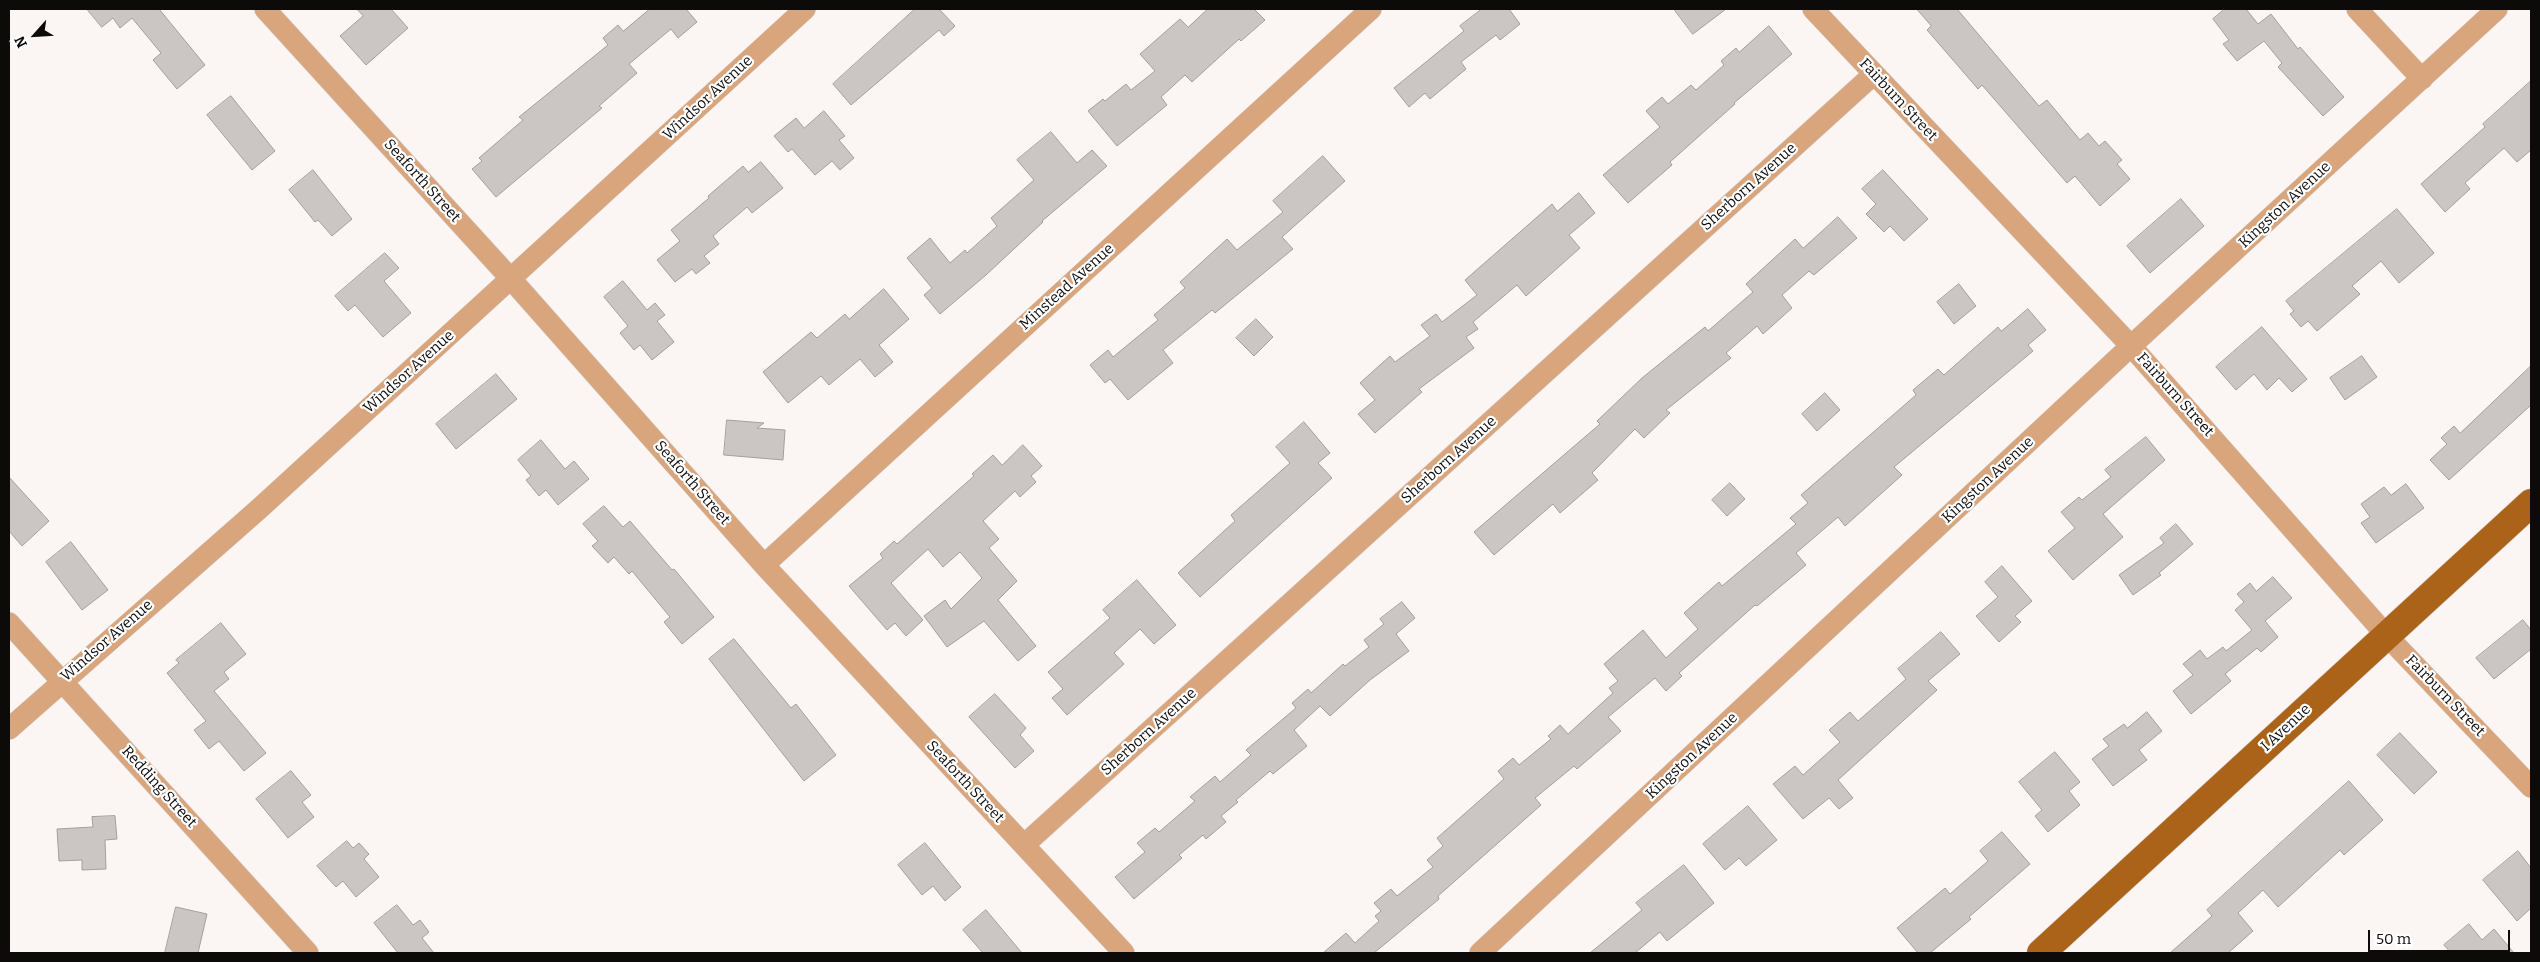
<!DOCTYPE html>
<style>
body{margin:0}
#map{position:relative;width:2540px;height:962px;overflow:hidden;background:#fbf5f3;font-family:Bitter,serif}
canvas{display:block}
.frame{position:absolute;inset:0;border:10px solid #0d0b0a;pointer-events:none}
.north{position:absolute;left:10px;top:10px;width:50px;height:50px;-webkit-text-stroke:4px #fff;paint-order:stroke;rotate:244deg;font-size:14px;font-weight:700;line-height:20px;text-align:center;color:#0d0b0a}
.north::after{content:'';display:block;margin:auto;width:18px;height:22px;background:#0d0b0a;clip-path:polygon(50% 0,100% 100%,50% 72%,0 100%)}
.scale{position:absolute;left:2368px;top:930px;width:142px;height:22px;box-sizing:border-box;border:2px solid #0d0b0a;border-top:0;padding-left:6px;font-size:15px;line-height:18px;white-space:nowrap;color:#0d0b0a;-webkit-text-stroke:4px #fff;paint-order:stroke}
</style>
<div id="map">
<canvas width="2540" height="962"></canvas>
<div class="frame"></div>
<div class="north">N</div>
<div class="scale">50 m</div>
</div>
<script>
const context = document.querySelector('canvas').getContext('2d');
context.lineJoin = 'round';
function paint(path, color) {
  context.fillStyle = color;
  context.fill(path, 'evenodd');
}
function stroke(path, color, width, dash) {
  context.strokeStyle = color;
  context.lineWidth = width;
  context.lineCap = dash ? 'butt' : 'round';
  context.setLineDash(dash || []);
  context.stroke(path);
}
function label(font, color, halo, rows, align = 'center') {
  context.font = font + ' Bitter,serif';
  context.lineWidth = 4.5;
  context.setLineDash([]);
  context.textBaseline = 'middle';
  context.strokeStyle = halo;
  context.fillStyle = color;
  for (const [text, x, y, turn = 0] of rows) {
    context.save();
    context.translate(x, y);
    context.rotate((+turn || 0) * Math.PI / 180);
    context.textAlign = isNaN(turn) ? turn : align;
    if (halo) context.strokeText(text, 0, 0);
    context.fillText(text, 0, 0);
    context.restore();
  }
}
const building = new Path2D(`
 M87,9H159L205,65L177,89L153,60L161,53L132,18L120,28L113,18L102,27Z
 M357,9H391L408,28L366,65L340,36L363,16Z
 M650,9H686L697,22L678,38L671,29L629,64L637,73L599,106L602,108L496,197L472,169L482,161L479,158L523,120L519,117L608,45L603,38L618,25L623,31Z
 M915,9H939L955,26L944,36L939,30L851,105L833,84Z
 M1208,9H1254L1265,20L1241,41L1239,39L1192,82L1185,75L1161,97L1167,105L1117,146L1088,111L1103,99L1105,101L1126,84L1131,90L1155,71L1140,54L1180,19L1188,27Z
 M1482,9H1509L1520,24L1500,40L1496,35L1461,62L1466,69L1430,99L1425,93L1409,107L1394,88L1464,31L1460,26Z
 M1674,9H1726L1693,34Z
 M1917,9H1957L2039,106L2047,100L2080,140L2088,133L2099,146L2105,141L2122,160L2117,164L2130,179L2100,206L2075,176L2067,183L1982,85L1978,89L1927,30L1931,26Z
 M2225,9H2246L2258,24L2271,14L2298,49L2300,47L2344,97L2323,116L2278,67L2282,63L2264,41L2237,61L2223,44L2229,40L2213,19Z
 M1769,26L1792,54L1734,103L1735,104L1670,162L1672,165L1628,203L1603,175L1660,127L1646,111L1662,97L1668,104L1691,85L1696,90L1724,65L1721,61L1736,48L1739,52Z
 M2531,81V150L2517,162L2504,148L2465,183L2470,189L2445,212L2421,184L2485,127L2483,124Z
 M231,96L275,151L252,170L207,115Z
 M824,111L845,136L839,140L854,158L840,170L832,161L815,175L792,149L788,152L774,136L796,118L804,128Z
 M1051,132L1077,163L1092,150L1107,166L1042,221L1043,222L986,275L940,314L924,295L932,288L907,258L930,238L950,263L965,250L967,253L997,226L991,218L1034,180L1017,160Z
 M1323,156L1345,181L1282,237L1293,249L1215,313L1212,310L1163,350L1173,363L1128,400L1110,379L1105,383L1090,365L1108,350L1113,357L1158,320L1154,315L1185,288L1180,282L1227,239L1237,250L1283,212L1273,201Z
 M761,162L783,188L752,213L747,207L713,236L719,244L704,256L710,263L696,274L692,269L675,282L657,260L680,241L671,230L709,198L708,196L743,166L748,172Z
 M313,170L352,219L332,236L318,220L315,222L289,190Z
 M1883,170L1928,219L1904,241L1890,226L1884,232L1866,214L1876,204L1862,189Z
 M1579,193L1595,213L1569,235L1580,248L1526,296L1517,285L1473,322L1478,329L1466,337L1474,348L1419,389L1422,392L1375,433L1358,414L1375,400L1360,383L1390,356L1395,362L1430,336L1421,325L1436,314L1442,322L1477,295L1465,280L1552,204L1557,211Z
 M2181,199L2204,226L2150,273L2127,246Z
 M2397,209L2434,253L2399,283L2381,261L2352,286L2360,294L2317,331L2308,321L2301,327L2290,314L2294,311L2286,301Z
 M1838,217L1857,238L1814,275L1809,271L1782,295L1792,308L1763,334L1757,326L1726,353L1731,358L1666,410L1670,413L1644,438L1635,429L1592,473L1598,480L1560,513L1553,504L1494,555L1474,532L1600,424L1597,421L1642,378L1705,327L1708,331L1753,292L1746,284L1795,239L1803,248Z
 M385,253L399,268L384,281L411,313L383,337L355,305L348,311L335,296Z
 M623,281L647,310L655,303L665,315L657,321L674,342L652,360L640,345L634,350L620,333L628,326L604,297Z
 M1959,284L1976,306L1954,324L1937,302Z
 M884,289L909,319L879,345L893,362L875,377L860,359L829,385L821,376L788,403L763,372L811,332L817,338L845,314L849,319Z
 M2028,309L2046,330L2028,345L2033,351L1894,467L1902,475L1845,526L1838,517L1796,553L1806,565L1757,606L1755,605L1679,673L1682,676L1666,691L1655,678L1608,717L1621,731L1577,769L1574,766L1535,798L1541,805L1438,896L1439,899L1374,953H1323L1346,933L1355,943L1379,921L1375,916L1381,911L1374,903L1391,889L1397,896L1433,867L1427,860L1443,846L1437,838L1504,779L1498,771L1513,758L1519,765L1551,739L1548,736L1560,725L1568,734L1613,693L1609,688L1618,681L1604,664L1643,630L1666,658L1698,629L1684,613L1719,582L1722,586L1796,524L1790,518L1808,503L1801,495L1916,395L1913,390L1938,369L1944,375L1998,327L2001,331Z
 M1256,319L1273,337L1254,356L1236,338Z
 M2262,327L2307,379L2292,392L2279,378L2267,390L2254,374L2236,390L2216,367Z
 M2362,356L2377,377L2345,400L2330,378Z
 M2531,366V405L2449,480L2430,460L2447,444L2441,438L2454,426L2460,433Z
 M496,374L517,399L456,449L436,424Z
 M1825,393L1840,410L1817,431L1802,414Z
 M727,420L764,423L757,428L785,430L783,460L724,455Z
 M1304,422L1330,453L1318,463L1332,478L1200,597L1178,573L1235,521L1231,515L1290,463L1276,447Z
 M2146,437L2165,460L2103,514L2123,537L2073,580L2048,551L2075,528L2061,512L2079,497L2082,500L2111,477L2105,470Z
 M541,440L565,469L574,461L589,479L558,505L546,490L539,496L526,480L531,476L518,460Z
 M1023,445L1042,466L1031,476L1036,482L1020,497L1015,491L983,521L999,539L989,548L1017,581L998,600L1036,646L1018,661L984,621L947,647L924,616L945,600L951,609L982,578L960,552L943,567L928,549L891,583L923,620L906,636L895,623L887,630L849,586L883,558L880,554L894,541L897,544L974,476L972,474L993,455L1002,465Z
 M9,477L49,521L22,546L9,531Z
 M1730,483L1745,499L1727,516L1712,500Z
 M2406,484L2424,508L2376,543L2361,523L2370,517L2361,504L2384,487L2391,495Z
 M604,506L623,527L630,521L672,570L674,569L714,617L682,644L664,622L670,617L632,571L629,574L614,557L608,563L592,546L598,541L583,524Z
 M2176,524L2193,544L2159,573L2161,575L2133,595L2119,575L2164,543L2160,538Z
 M71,542L108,590L82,610L46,562Z
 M2002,566L2032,601L2015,616L2021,622L1999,642L1976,616L1998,597L1985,582Z
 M2273,577L2292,598L2265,621L2278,637L2261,652L2257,648L2225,674L2231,681L2191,714L2173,691L2193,675L2183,664L2200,650L2207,659L2223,647L2226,651L2252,630L2235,610L2244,602L2237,594L2250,583L2256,591Z
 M1137,580L1176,625L1154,644L1140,629L1114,653L1124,664L1067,715L1052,698L1063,689L1048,672L1110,618L1103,610Z
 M1402,602L1415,618L1396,634L1409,651L1370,680L1330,716L1320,706L1294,730L1307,746L1273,774L1270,771L1236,800L1238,802L1221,816L1226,822L1206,839L1203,835L1179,855L1182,858L1134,899L1115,877L1145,852L1137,843L1155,828L1159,832L1195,801L1190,797L1215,776L1220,782L1251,755L1246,750L1296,708L1292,703L1308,689L1311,693L1343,664L1345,666L1369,647L1364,640L1384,624L1380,619Z
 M2523,620L2531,630V649L2494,679L2476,658Z
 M221,623L246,654L224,672L229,679L214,691L266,753L244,771L219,741L209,749L194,730L206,721L167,673L179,663L176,660Z
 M1941,632L1960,654L1928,681L1937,690L1838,780L1853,798L1839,809L1829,798L1803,819L1773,784L1795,766L1803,775L1840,742L1829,730L1850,712L1858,721L1906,679L1898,669Z
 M734,639L791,708L796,704L836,755L804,781L709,659Z
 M995,694L1026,728L1020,735L1034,751L1015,768L969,717Z
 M2147,712L2162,731L2139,750L2147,760L2113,786L2092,759L2109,746L2103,739L2124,724L2127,728Z
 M2400,733L2437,772L2414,794L2377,755Z
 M2055,752L2080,782L2069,791L2080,805L2048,832L2035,816L2042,810L2019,782Z
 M291,771L311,795L302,802L314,817L288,838L256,799Z
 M2349,781L2383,820L2344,855L2340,850L2278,907L2263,890L2238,913L2253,931L2228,953H2170L2212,916L2207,910Z
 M1748,806L1777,840L1746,866L1739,858L1725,870L1703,844Z
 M115,816L117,839L105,840L106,869L82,870V860L59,861L57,829L93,827L92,817Z
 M2002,832L2030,864L1969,917L1971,919L1930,953H1918L1897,928L1945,888L1950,894L1988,861L1980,851Z
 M347,841L353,848L359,843L369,854L364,859L379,877L356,897L343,881L336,887L317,866Z
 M925,843L961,887L945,901L933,886L922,895L898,865Z
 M2518,851L2531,868V908L2517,921L2483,880Z
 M1684,865L1714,903L1667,941L1660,932L1635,953H1590L1642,910L1636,903Z
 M397,905L413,925L420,920L429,932L422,938L434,953H398L374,923Z
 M176,907L207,914L198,953H165Z
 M986,910L1022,953H983L963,930Z
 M2469,924L2482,940L2494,929L2514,953H2451L2444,945Z`);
paint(building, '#cbc5c3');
stroke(building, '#a49e9c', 1);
const minor = new Path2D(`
 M265,9L511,279L764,565L1124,953
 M1813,9L2131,346L2387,636L2531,787
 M2357,9L2422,79
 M764,565L1371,9
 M9,623L308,953
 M9,729L260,508L805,9
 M1024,845L1874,74
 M1480,953L2131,346L2497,9`);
const major = new Path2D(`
 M2041,953L2531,503`);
stroke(minor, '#d5d0ce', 22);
stroke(major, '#d5d0ce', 29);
stroke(minor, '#d8a57c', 21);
stroke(major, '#ab6219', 28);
label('15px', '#0d0b0a', '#fff', [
 ["Windsor Avenue",708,98,-43],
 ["Fairburn Street",1898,100,47],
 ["Seaforth Street",422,181,48],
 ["Sherborn Avenue",1749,187,-42],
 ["Kingston Avenue",2285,205,-43],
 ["Minstead Avenue",1067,287,-42],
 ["Windsor Avenue",409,372,-42],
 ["Fairburn Street",2175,395,48],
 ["Sherborn Avenue",1449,460,-42],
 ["Kingston Avenue",1988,480,-43],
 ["Seaforth Street",692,483,49],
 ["Windsor Avenue",107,641,-41],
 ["Fairburn Street",2445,696,46],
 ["I Avenue",2286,728,-43],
 ["Sherborn Avenue",1149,732,-42],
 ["Kingston Avenue",1692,756,-43],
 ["Seaforth Street",965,782,47],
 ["Redding Street",159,787,48]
]);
</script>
